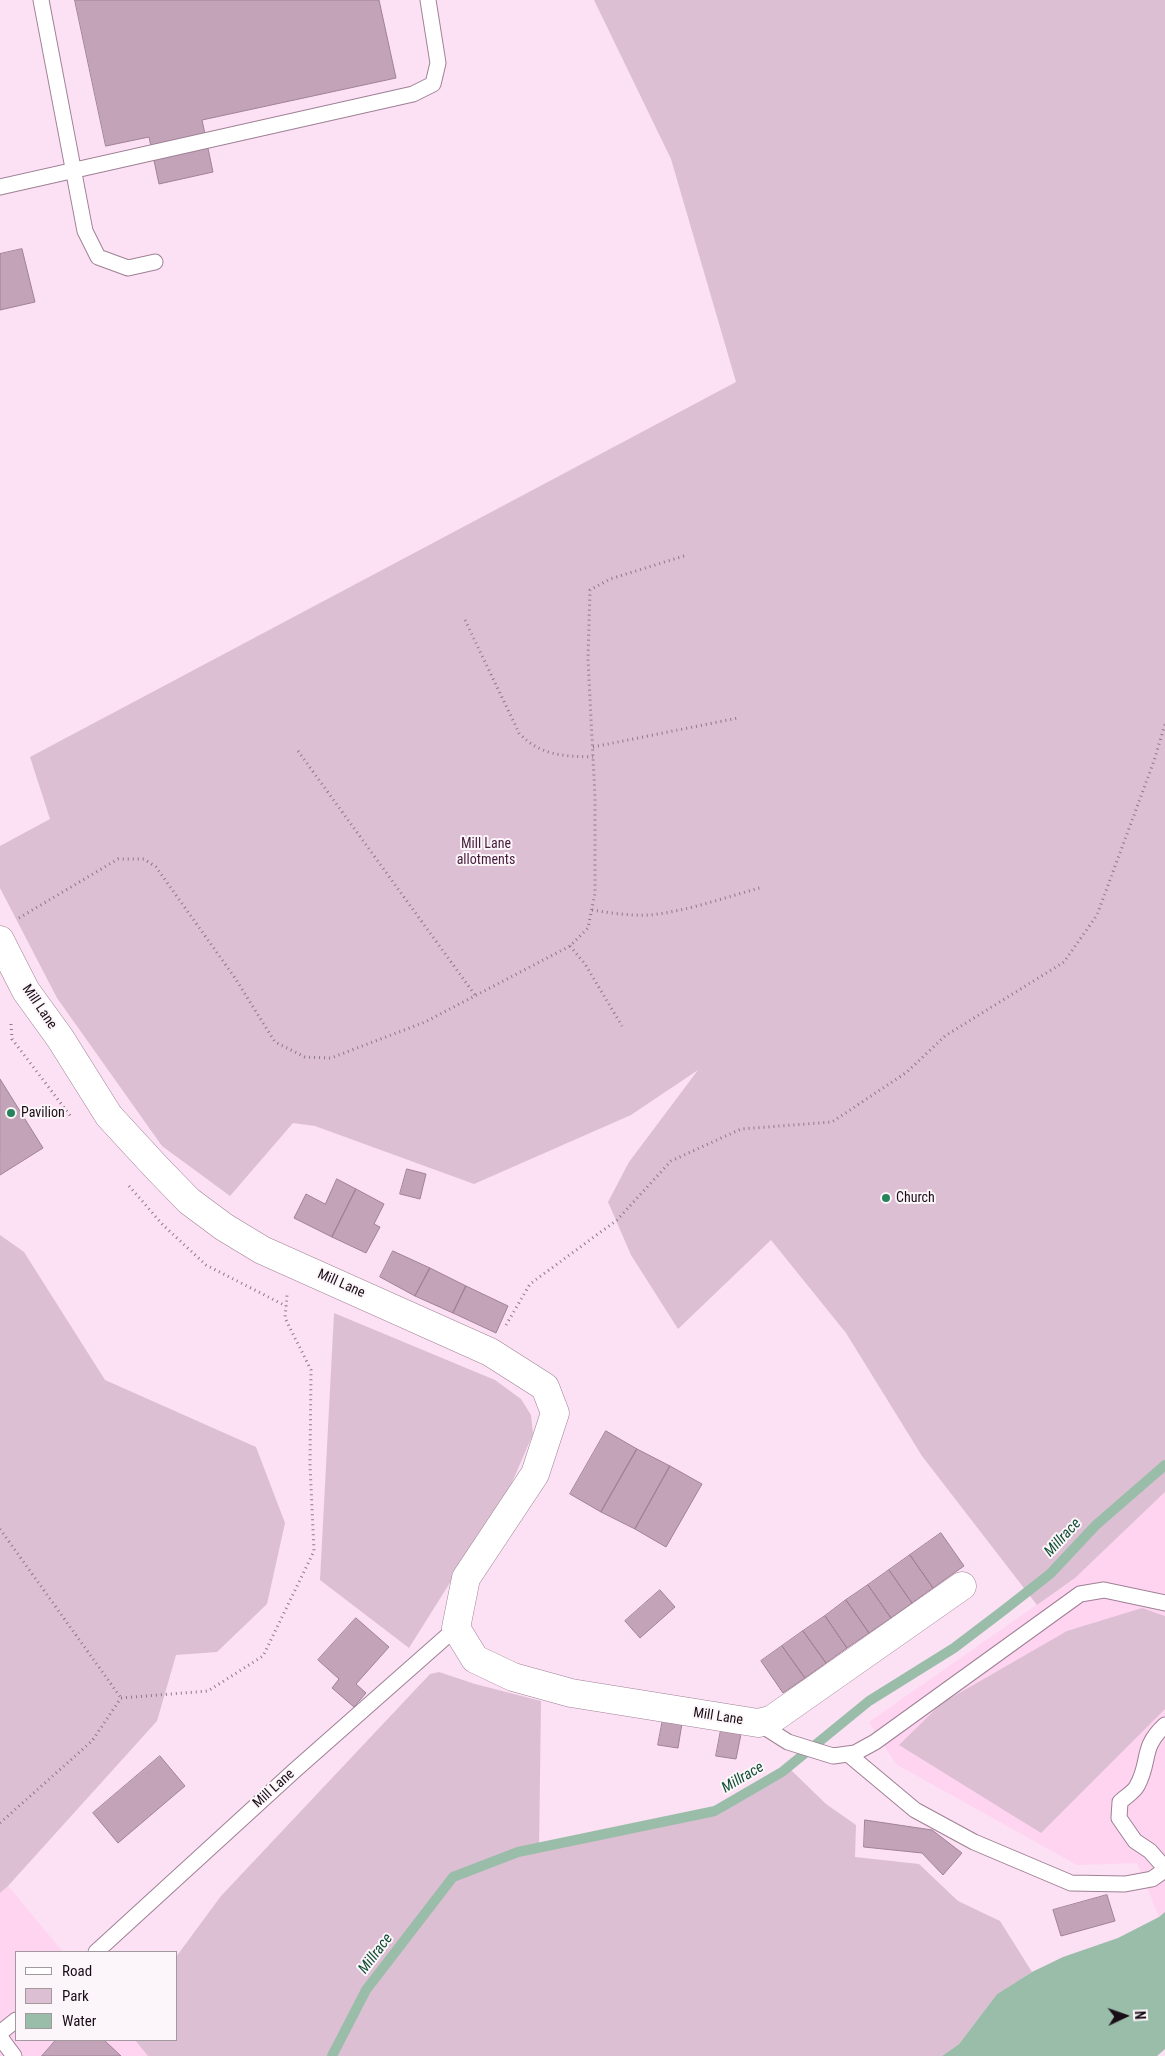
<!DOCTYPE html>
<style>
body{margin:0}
#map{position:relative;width:1165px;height:2056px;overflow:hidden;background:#fce0f3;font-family:"Roboto Condensed",sans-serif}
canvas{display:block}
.legend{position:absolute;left:15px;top:1951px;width:162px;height:90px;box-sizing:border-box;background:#fcf5f9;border:1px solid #a2999e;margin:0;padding:6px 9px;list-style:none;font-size:15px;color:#1a0e16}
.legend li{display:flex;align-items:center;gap:10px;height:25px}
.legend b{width:25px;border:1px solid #a2999e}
.north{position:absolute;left:1100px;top:1991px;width:50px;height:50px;-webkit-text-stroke:4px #fcf5f9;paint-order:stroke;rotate:87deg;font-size:14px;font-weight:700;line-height:20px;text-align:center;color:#1a0e16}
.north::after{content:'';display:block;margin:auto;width:18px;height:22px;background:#1a0e16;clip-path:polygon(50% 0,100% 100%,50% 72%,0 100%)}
</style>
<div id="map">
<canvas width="1165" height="2056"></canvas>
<ul class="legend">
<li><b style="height:6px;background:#fff"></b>Road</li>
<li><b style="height:14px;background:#ddbfd3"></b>Park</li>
<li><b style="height:14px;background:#99bda9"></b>Water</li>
</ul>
<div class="north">N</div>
</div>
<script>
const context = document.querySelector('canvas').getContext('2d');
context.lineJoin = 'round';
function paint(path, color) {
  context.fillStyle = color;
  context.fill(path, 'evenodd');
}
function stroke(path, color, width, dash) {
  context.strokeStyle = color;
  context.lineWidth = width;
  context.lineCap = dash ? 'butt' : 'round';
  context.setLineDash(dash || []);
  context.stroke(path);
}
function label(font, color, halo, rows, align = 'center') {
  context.font = font + ' "Roboto Condensed",sans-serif';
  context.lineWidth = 4;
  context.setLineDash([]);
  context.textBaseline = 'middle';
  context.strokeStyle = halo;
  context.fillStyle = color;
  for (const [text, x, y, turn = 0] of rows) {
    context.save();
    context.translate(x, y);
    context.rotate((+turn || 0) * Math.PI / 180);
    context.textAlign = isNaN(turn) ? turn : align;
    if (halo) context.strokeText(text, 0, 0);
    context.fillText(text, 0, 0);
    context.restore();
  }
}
paint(new Path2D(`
 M1165,1492V1912L1159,1917L1137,1863L1077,1865L896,1764L869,1722L1075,1578Z
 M8,1886L63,1952H16V2040H135L148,2056H0V1893Z`), '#fed4f0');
paint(new Path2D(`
 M594,0H1165V1492L1075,1578L1037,1605L922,1456L846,1333L771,1240L678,1329L631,1255L608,1202L629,1162L698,1070L631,1115L474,1184L315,1126L293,1123L230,1196L162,1146L57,998L0,888V846L50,819L30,757L736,382L671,159Z
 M0,1235L24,1252L105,1380L256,1447L285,1523L267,1604L217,1652L176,1655L157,1721L8,1886L0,1893Z
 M334,1313L495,1380L521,1399L531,1415L533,1434L510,1487L409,1648L320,1580Z
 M1142,1608L1165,1616V1709L1041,1833L899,1745L942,1703L1067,1631Z
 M439,1672L475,1684L541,1701L539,1851L718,1815L791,1770L826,1804L856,1825L855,1857L919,1864L958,1901L1000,1921L1032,1972L997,1994L959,2044L942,2056H148L135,2040H176V1957L221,1896L430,1674Z`), '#ddbfd3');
paint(new Path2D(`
 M1165,1912V2049L1157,2056H942L959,2044L997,1994L1032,1972L1063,1957L1118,1938L1159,1917Z`), '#99bda9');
stroke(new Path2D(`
 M332,2056L366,1990L453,1877L518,1852L715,1811L782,1772L869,1701L954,1648L1004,1610L1050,1574L1096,1525L1165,1465`), '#99bda9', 10);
const building = new Path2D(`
 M75,0H379L396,78L202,120L213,172L159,184L149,137L106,146Z
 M22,249L35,302L0,310V254Z
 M0,1079L43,1148L0,1175Z
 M407,1169L426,1174L420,1199L400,1194Z
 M337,1179L356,1189L332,1237L294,1218L306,1194L325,1204Z
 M356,1189L384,1204L374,1224L380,1227L366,1253L332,1237Z
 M393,1251L430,1268L415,1296L380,1277Z
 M430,1268L466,1286L453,1313L415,1296Z
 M466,1286L508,1306L496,1333L453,1313Z
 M606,1431L637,1449L601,1512L570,1494Z
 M637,1449L670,1466L635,1529L601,1512Z
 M670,1466L702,1484L666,1547L635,1529Z
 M941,1533L964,1566L933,1588L910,1555Z
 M910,1555L933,1588L912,1603L889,1570Z
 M889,1570L912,1603L891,1618L868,1585Z
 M868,1585L891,1618L869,1633L846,1600Z
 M660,1590L675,1607L640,1638L625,1621Z
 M846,1600L869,1633L847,1648L825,1616Z
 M825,1616L847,1648L826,1663L803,1631Z
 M356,1618L389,1647L356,1684L366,1693L354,1707L332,1688L339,1679L318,1660Z
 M803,1631L826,1663L805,1678L782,1646Z
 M782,1646L805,1678L783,1693L761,1661Z
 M663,1719L682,1723L678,1748L658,1745Z
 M721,1730L741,1734L736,1759L716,1756Z
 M160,1756L185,1786L118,1843L93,1813Z
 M865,1820L932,1830L962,1853L943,1875L922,1853L864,1847Z
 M1107,1895L1115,1921L1061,1936L1053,1910Z
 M56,2040H104L121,2056H42Z`);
paint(building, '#c3a3b8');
stroke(building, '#a18197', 1);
const lane = new Path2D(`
 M41,0L85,231L98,257L128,268L155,262
 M0,187L413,94L433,84L438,63L428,0
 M758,1723L788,1742L833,1756L855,1753L875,1742L1080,1594L1104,1590L1165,1603
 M1165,1725C1140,1748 1151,1761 1137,1786C1134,1792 1125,1797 1120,1802L1119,1818L1135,1841L1150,1851L1165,1868
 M848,1754L915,1810L974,1842L1071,1883L1125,1884L1152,1879L1165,1870
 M96,1952L294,1771L456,1628
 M0,2033L16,2020
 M0,2037L14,2056`);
const street = new Path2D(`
 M0,940L26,991L60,1038L109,1116L156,1167L189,1201L224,1227L262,1250L490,1352L545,1387L555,1413L535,1474L466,1578L456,1628L475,1659L513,1677L571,1693L758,1723L771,1720L962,1586`);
stroke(lane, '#9f8095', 17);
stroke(street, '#9f8095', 29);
stroke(new Path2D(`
 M465,620L519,733C540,756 564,756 593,757
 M593,747L738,718
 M298,751L475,995
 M592,910C611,913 631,916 650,915C688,911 726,897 763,887
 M19,918L118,859H144L156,867L235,978L275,1042L305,1057L331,1058L425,1022L570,946L588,928L595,893V797L588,659L590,590L610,579L687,555
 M570,946L585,964L622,1026
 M11,1024L12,1039L72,1118
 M129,1186L163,1225L206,1265L286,1306
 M506,1325L530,1284L617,1220L671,1161L741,1129L832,1122L907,1072L945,1036L1064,962L1097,915L1154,761L1165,724
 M0,1529L121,1698
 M121,1698L208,1691L263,1656L314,1551L310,1465L311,1370L285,1318L287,1295
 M0,1823L92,1741L121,1698`), '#8d7986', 3, [1, 4]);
stroke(lane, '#fff', 15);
stroke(street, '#fff', 28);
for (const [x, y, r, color] of [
 [11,1113,5,"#26845c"],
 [886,1198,5,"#26845c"]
]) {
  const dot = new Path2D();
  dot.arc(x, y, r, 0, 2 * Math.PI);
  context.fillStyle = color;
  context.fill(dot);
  stroke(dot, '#fcf5f9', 2);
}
label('14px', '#461c3b', '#fcf5f9', [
 ["Mill Lane",486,844],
 ["allotments",486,860]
]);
label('14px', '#1a0e16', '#fcf5f9', [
 ["Mill Lane",39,1007,56],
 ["Mill Lane",341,1284,24],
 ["Mill Lane",718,1717,9],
 ["Mill Lane",274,1789,-42]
]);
label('14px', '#1a0e16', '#fcf5f9', [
 ["Pavilion",21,1113],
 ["Church",896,1198]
], 'left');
label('italic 15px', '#0e4f34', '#fcf5f9', [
 ["Millrace",1063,1538,-47],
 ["Millrace",743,1778,-31],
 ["Millrace",376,1954,-53]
]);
</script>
